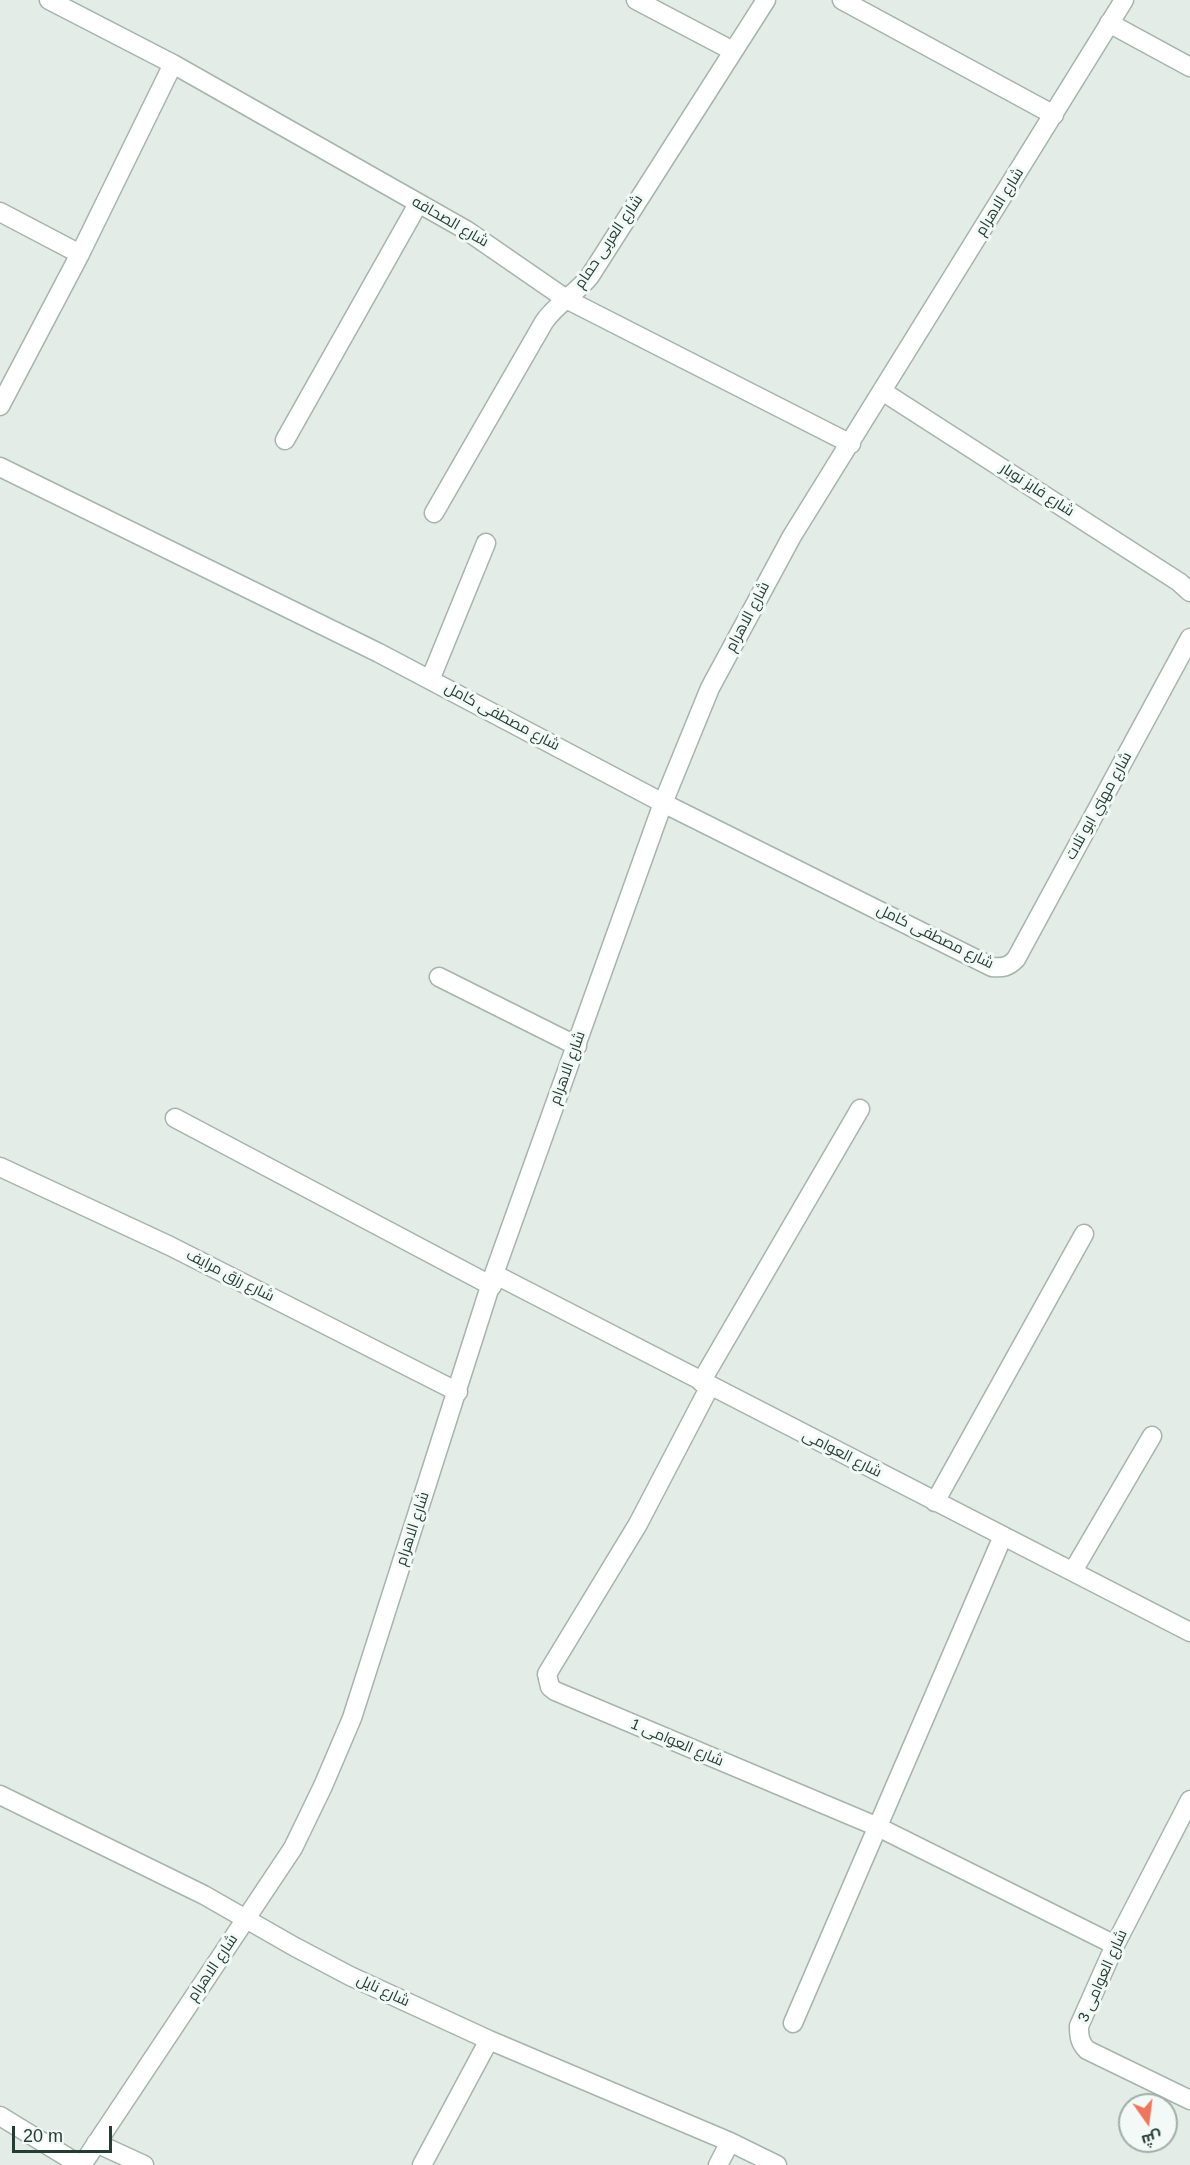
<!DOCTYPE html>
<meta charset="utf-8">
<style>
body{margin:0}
#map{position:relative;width:1190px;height:2165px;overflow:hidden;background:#e3ece7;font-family:Arial,Cairo,sans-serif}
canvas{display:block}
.north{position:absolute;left:1118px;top:2093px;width:60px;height:60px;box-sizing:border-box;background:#f3f9f6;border:2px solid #a0aea8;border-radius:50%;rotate:166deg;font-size:16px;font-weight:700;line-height:24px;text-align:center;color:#233d34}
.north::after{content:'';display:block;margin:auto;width:21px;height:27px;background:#ef765e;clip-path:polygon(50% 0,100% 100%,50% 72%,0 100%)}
.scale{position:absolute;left:12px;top:2126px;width:100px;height:27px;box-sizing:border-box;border:3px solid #233d34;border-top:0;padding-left:8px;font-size:18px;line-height:21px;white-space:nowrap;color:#233d34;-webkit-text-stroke:4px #f3f9f6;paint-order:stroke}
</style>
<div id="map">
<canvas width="1190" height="2165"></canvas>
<div class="north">ش</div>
<div class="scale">20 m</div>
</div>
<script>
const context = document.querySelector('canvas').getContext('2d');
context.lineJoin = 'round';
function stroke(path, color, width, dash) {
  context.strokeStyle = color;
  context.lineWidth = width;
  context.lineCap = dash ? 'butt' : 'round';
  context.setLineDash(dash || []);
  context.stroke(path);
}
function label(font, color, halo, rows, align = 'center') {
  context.font = font + ' Arial,Cairo,sans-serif';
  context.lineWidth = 6;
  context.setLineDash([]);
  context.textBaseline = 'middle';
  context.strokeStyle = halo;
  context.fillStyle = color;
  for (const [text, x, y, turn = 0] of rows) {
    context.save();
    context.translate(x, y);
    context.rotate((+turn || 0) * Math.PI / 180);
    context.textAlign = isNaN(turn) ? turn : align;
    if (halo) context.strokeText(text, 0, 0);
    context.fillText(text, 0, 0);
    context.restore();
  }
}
const minor = new Path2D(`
 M49,0L173,64L466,230L566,299L851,444
 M636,0L733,51
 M842,0L1054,115
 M1109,23L1190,67
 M0,212L80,254
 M882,391L1179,582L1190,592
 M0,406L80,254L173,64
 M285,440L418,204
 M0,467L379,653L663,803L992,967C1003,968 1008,967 1016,959L1190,638
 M434,513L544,322C556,304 576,294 590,276L766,0
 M430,680L486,543
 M439,977L577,1046
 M175,1118L492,1286
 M0,1167L170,1246L458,1392
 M494,1274L1190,1632
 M701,1382L860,1109
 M710,1386L638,1524L547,1674L550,1687L555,1691L878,1827L1115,1945
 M935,1502L1084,1234
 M1073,1571L1152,1436
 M0,1795L204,1895L295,1947L350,1976L489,2040L730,2142L777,2165
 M1190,1800L1115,1945L1079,2026C1079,2037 1080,2043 1087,2050L1190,2100
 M793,2023L1003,1536
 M0,2116L80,2165
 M96,2143L144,2165
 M82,2165L293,1848L323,1786L352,1718L494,1274L663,803L710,688L792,536L1124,0
 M422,2165L489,2040
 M718,2165L730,2142`);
stroke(minor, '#a6b4ae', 21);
stroke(minor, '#fff', 18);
label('15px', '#233d34', '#f3f9f6', [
 ["شارع الاهرام",1000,202,-58],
 ["شارع الصحافه",450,222,30],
 ["شارع العربى حمام",609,242,-56],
 ["شارع فايز نوبار",1037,490,33],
 ["شارع الاهرام",748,617,-62],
 ["شارع مصطفى كامل",502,717,28],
 ["شارع مهني ابو تلات",1099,806,-61],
 ["شارع مصطفى كامل",935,937,26],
 ["شارع الاهرام",568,1068,-70],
 ["شارع رزق مرايف",230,1276,27],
 ["شارع العوامى",842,1454,27],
 ["شارع الاهرام",413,1529,-72],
 ["شارع العوامى 1",677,1743,23],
 ["شارع الاهرام",213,1968,-56],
 ["شارع العوامى 3",1103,1976,-66],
 ["شارع نايل",383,1991,25]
]);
</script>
